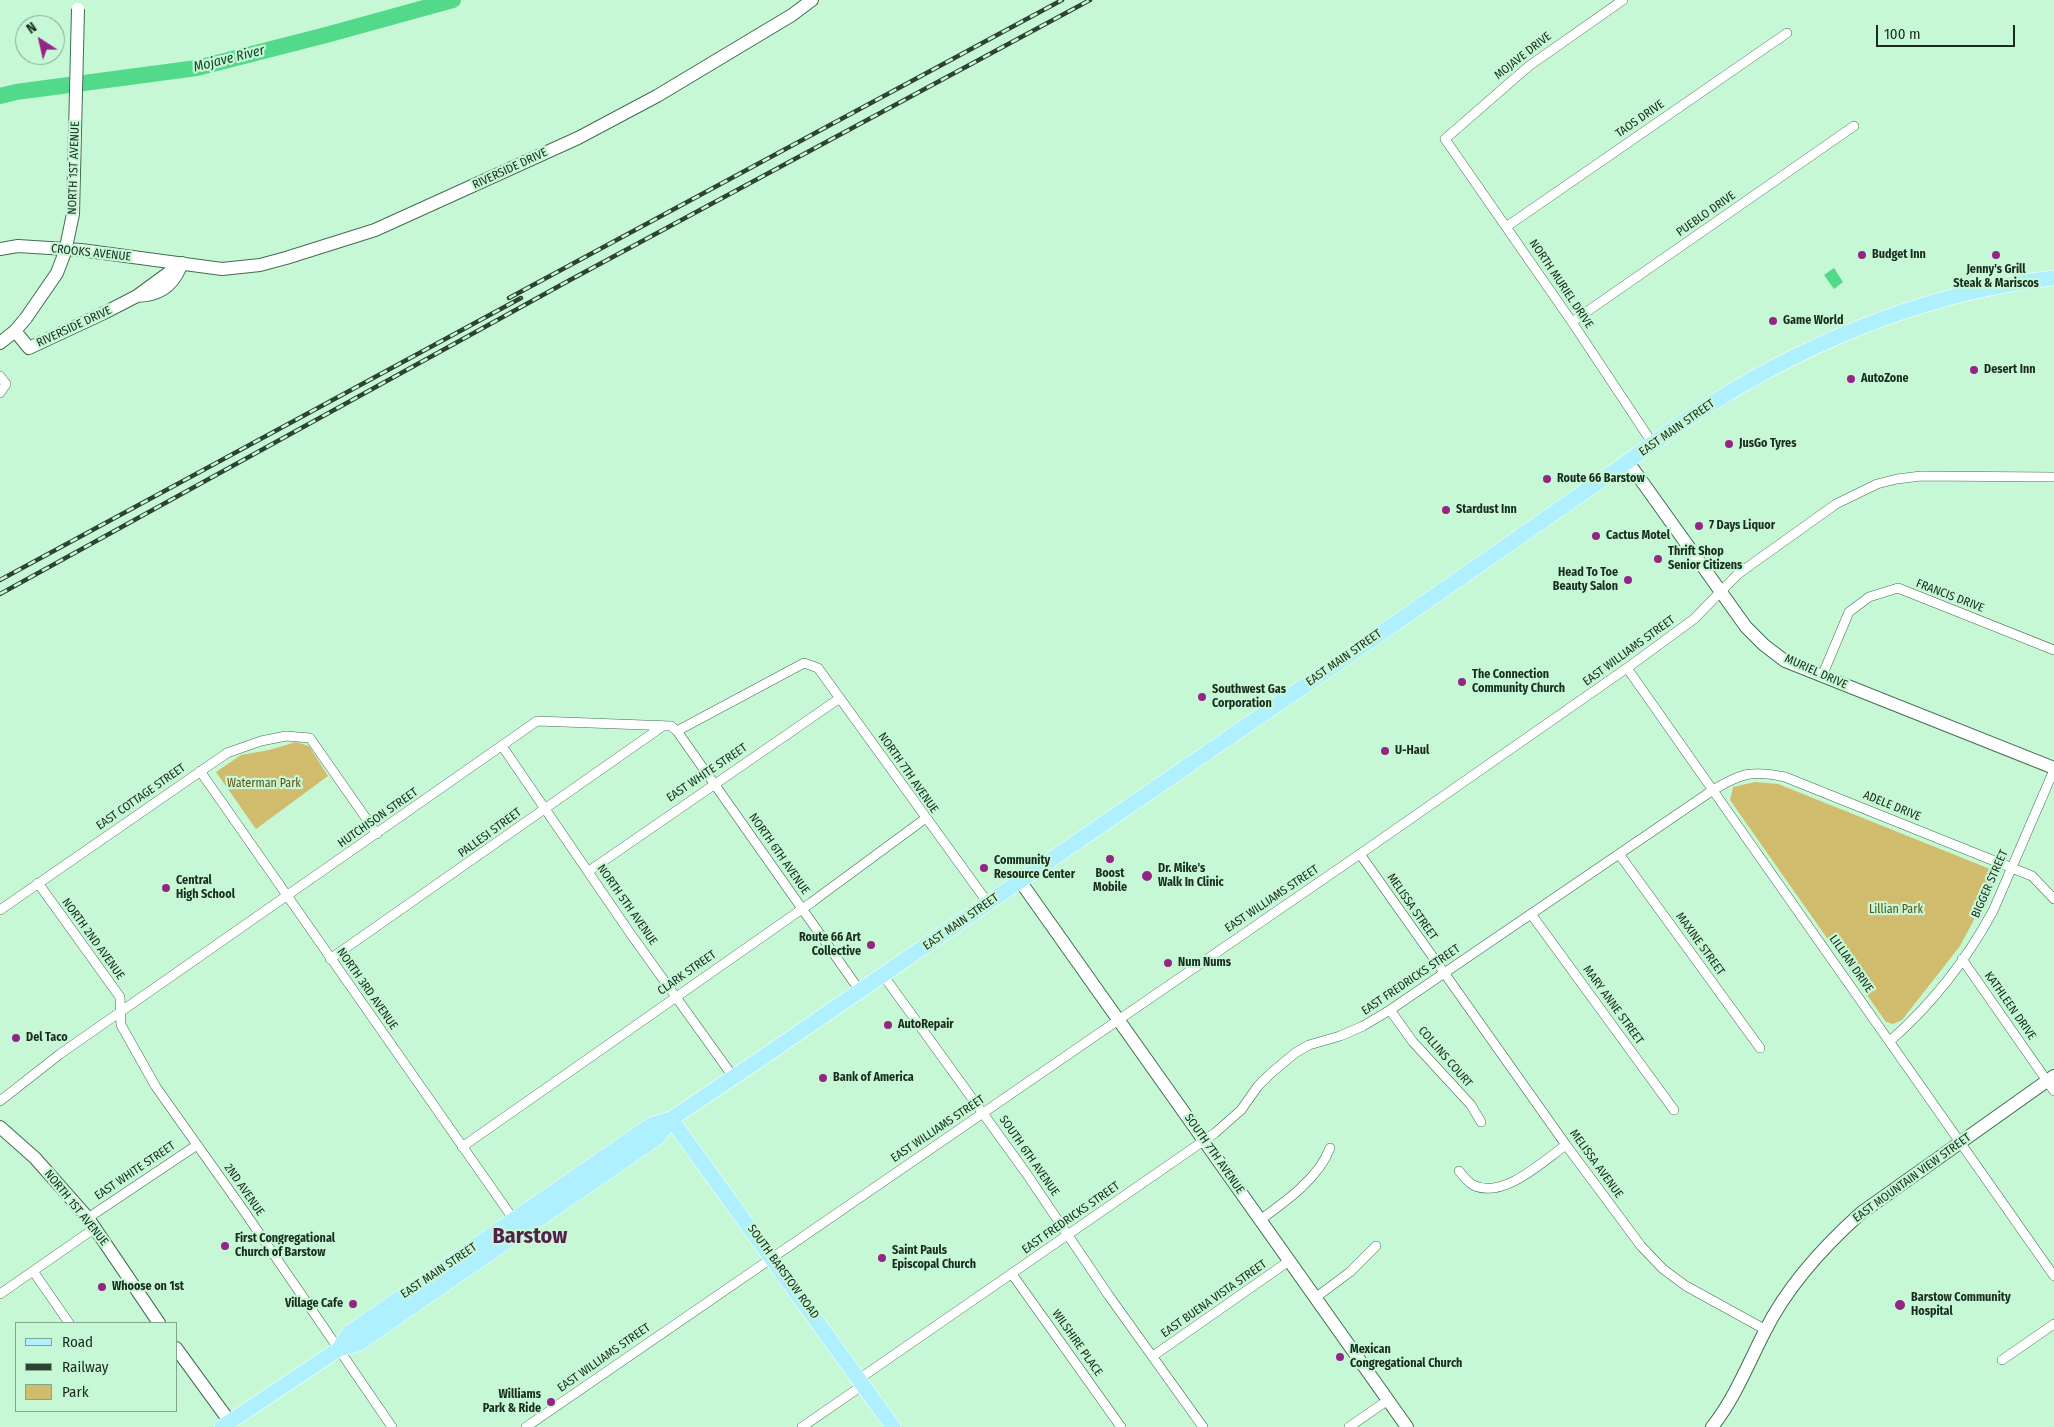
<!DOCTYPE html>
<style>
body{margin:0}
#map{position:relative;width:2054px;height:1427px;overflow:hidden;background:#c7f8d6;font-family:"Fira Sans Condensed",sans-serif}
canvas{display:block}
.legend{position:absolute;left:15px;top:1322px;width:162px;height:90px;box-sizing:border-box;background:#c7f8d6;border:1px solid #81a68d;margin:0;padding:6px 9px;list-style:none;font-size:15px;color:#192c1f}
.legend li{display:flex;align-items:center;gap:10px;height:25px}
.legend b{width:25px;border:1px solid #81a68d}
.north{position:absolute;left:15px;top:15px;width:50px;height:50px;box-sizing:border-box;background:#c7f8d6;border:1px solid #81a68d;border-radius:50%;rotate:325deg;font-size:14px;font-weight:700;line-height:20px;text-align:center;color:#192c1f}
.north::after{content:'';display:block;margin:auto;width:18px;height:22px;background:#942485;clip-path:polygon(50% 0,100% 100%,50% 72%,0 100%)}
.scale{position:absolute;left:1876px;top:25px;width:139px;height:22px;box-sizing:border-box;border:2px solid #192c1f;border-top:0;padding-left:6px;font-size:15px;line-height:18px;white-space:nowrap;color:#192c1f;-webkit-text-stroke:4px #c7f8d6;paint-order:stroke}
</style>
<div id="map">
<canvas width="2054" height="1427"></canvas>
<ul class="legend">
<li><b style="height:6px;background:#aff0ff"></b>Road</li>
<li><b style="height:6px;background:#2d4334"></b>Railway</li>
<li><b style="height:14px;background:#d1bb6c"></b>Park</li>
</ul>
<div class="north">N</div>
<div class="scale">100 m</div>
</div>
<script>
const context = document.querySelector('canvas').getContext('2d');
context.lineJoin = 'round';
function paint(path, color) {
  context.fillStyle = color;
  context.fill(path, 'evenodd');
}
function stroke(path, color, width, dash) {
  context.strokeStyle = color;
  context.lineWidth = width;
  context.lineCap = dash ? 'butt' : 'round';
  context.setLineDash(dash || []);
  context.stroke(path);
}
function label(font, color, halo, rows, align = 'center') {
  context.font = font + ' "Fira Sans Condensed",sans-serif';
  context.lineWidth = 4.5;
  context.setLineDash([]);
  context.textBaseline = 'middle';
  context.strokeStyle = halo;
  context.fillStyle = color;
  for (const [text, x, y, turn = 0] of rows) {
    context.save();
    context.translate(x, y);
    context.rotate((+turn || 0) * Math.PI / 180);
    context.textAlign = isNaN(turn) ? turn : align;
    if (halo) context.strokeText(text, 0, 0);
    context.fillText(text, 0, 0);
    context.restore();
  }
}
paint(new Path2D(`
 M296,742L309,746L328,776L256,829L216,772L241,755L269,750Z
 M1755,782L1778,784L1990,869L1994,882L1960,946L1902,1020L1893,1024L1886,1022L1730,800L1733,787Z`), '#d1bb6c');
paint(new Path2D(`
 M1834,268L1843,282L1834,289L1824,275Z`), '#52d989');
stroke(new Path2D(`
 M0,96L16,92L197,68L326,35L453,0`), '#52d989', 16);
const street = new Path2D(`
 M1623,0L1529,66L1445,139L1572,322L1653,444
 M1506,227L1787,33
 M1572,322L1854,126
 M0,376L6,384L0,393
 M1627,668L2054,1276
 M1822,676L1849,612L1869,597L1898,588L2054,650
 M677,731L860,991
 M502,746L630,933L734,1078
 M200,771L514,1220
 M1360,854L1566,1145L1641,1246L1663,1269L1686,1286L1766,1330
 M1619,854L1760,1048
 M589,871L840,698
 M38,883L120,997L121,1025L156,1087L244,1211L392,1427
 M0,910L227,753L261,741L286,736L310,738L377,834
 M1531,914L1674,1110
 M330,959L663,726
 M1962,959L2054,1091
 M883,975L1026,1173L1109,1296L1203,1427
 M1390,1010L1413,1042L1471,1105L1481,1122
 M1890,1041C1931,1005 1967,959 1993,911L2054,770
 M0,1101L60,1054L537,721L671,726L677,731L804,663L818,668L988,903
 M462,1147L812,902L926,818
 M1459,1171C1463,1176 1468,1182 1473,1185C1503,1200 1543,1161 1566,1145
 M88,1218L197,1145
 M1260,1220C1285,1202 1319,1178 1330,1148
 M33,1271L69,1323
 M1012,1274L1121,1427
 M0,1294L95,1228
 M1315,1298L1350,1272L1376,1246
 M1153,1356L1289,1261
 M2002,1360L2054,1324
 M859,1379L1215,1133L1241,1110L1258,1086L1270,1074L1295,1053L1309,1045L1340,1036L1363,1026L1390,1010L1713,790C1742,773 1751,770 1785,777L2032,876L2054,899
 M526,1427L1360,854L1627,668L1694,619L1738,574L1836,504L1877,484L1897,479L1921,476L2054,477
 M802,1427L863,1385
 M1349,1427L1388,1400`);
const secondary = new Path2D(`
 M0,249L18,246L81,250L222,269L260,265L286,258L375,230L578,138L657,96L792,15L812,0
 M137,296C158,295 171,288 180,268
 M15,331L29,348L104,313L137,296L182,263
 M0,343L15,331L26,318
 M1628,462L1746,627L1764,645L1785,661L2054,768
 M1020,881L1407,1427
 M0,1127L35,1158L88,1218L159,1323
 M176,1348L230,1422
 M1712,1427C1735,1398 1748,1364 1765,1331C1788,1285 1823,1247 1861,1213L2054,1076`);
const primary = new Path2D(`
 M671,1119L893,1427
 M339,1349L349,1333L651,1125L671,1119L756,1062C959,924 1161,784 1364,645C1441,591 1520,537 1597,483C1637,456 1676,425 1717,400C1818,337 1935,291 2054,278
 M222,1427L339,1349L358,1344L394,1319L658,1137L671,1119`);
stroke(street, '#416d50', 10);
stroke(secondary, '#416d50', 14);
stroke(primary, '#fff', 16);
stroke(street, '#fff', 9);
stroke(secondary, '#fff', 12);
stroke(primary, '#aff0ff', 15);
const rail = new Path2D(`
 M509,298L1062,0
 M0,580L521,298
 M0,594L570,280L1090,0`);
stroke(rail, '#2d4334', 4.5);
stroke(rail, '#c7f8d6', 2.5, [8]);
const secondaryBridge = new Path2D(`
 M26,318L57,273L65,252L73,214L78,9`);
stroke(secondaryBridge, '#416d50', 14, []);
stroke(secondaryBridge, '#fff', 12);
for (const [x, y, r, color] of [
 [1862,255,5,"#942485"],
 [1996,255,5,"#942485"],
 [1773,321,5,"#942485"],
 [1974,370,5,"#942485"],
 [1851,379,5,"#942485"],
 [1729,444,5,"#942485"],
 [1547,479,5,"#942485"],
 [1446,510,5,"#942485"],
 [1699,526,5,"#942485"],
 [1596,536,5,"#942485"],
 [1658,559,5,"#942485"],
 [1628,580,5,"#942485"],
 [1462,682,5,"#942485"],
 [1202,697,5,"#942485"],
 [1385,751,5,"#942485"],
 [1110,859,5,"#942485"],
 [984,868,5,"#942485"],
 [1147,876,6,"#942485"],
 [166,888,5,"#942485"],
 [871,945,5,"#942485"],
 [1168,963,5,"#942485"],
 [888,1025,5,"#942485"],
 [16,1038,5,"#942485"],
 [823,1078,5,"#942485"],
 [225,1246,5,"#942485"],
 [882,1258,5,"#942485"],
 [102,1287,5,"#942485"],
 [353,1304,5,"#942485"],
 [1900,1305,6,"#942485"],
 [1340,1357,5,"#942485"],
 [551,1402,5,"#942485"]
]) {
  const dot = new Path2D();
  dot.arc(x, y, r, 0, 2 * Math.PI);
  context.fillStyle = color;
  context.fill(dot);
  stroke(dot, '#c7f8d6', 2);
}
label('12px', '#192c1f', '#c7f8d6', [
 ["MOJAVE DRIVE",1523,56,-38],
 ["TAOS DRIVE",1640,119,-35],
 ["NORTH 1ST AVENUE",74,168,-88],
 ["RIVERSIDE DRIVE",510,169,-25],
 ["PUEBLO DRIVE",1706,214,-35],
 ["CROOKS AVENUE",91,253,6],
 ["NORTH MURIEL DRIVE",1561,284,56],
 ["RIVERSIDE DRIVE",74,327,-25],
 ["EAST MAIN STREET",1677,428,-35],
 ["FRANCIS DRIVE",1950,596,21],
 ["EAST WILLIAMS STREET",1629,651,-36],
 ["EAST MAIN STREET",1344,658,-35],
 ["MURIEL DRIVE",1816,672,24],
 ["EAST WHITE STREET",707,773,-34],
 ["NORTH 7TH AVENUE",908,773,55],
 ["EAST COTTAGE STREET",141,797,-35],
 ["ADELE DRIVE",1892,806,22],
 ["HUTCHISON STREET",378,818,-35],
 ["PALLESI STREET",490,833,-36],
 ["NORTH 6TH AVENUE",779,854,55],
 ["BIGGER STREET",1990,884,-66],
 ["EAST WILLIAMS STREET",1272,899,-34],
 ["NORTH 5TH AVENUE",627,905,55],
 ["MELISSA STREET",1412,907,55],
 ["EAST MAIN STREET",961,922,-35],
 ["NORTH 2ND AVENUE",93,939,54],
 ["MAXINE STREET",1700,944,54],
 ["LILLIAN DRIVE",1851,964,55],
 ["CLARK STREET",687,973,-35],
 ["EAST FREDRICKS STREET",1411,980,-34],
 ["NORTH 3RD AVENUE",367,989,55],
 ["MARY ANNE STREET",1613,1005,54],
 ["KATHLEEN DRIVE",2010,1006,55],
 ["COLLINS COURT",1445,1057,49],
 ["EAST WILLIAMS STREET",938,1129,-34],
 ["SOUTH 7TH AVENUE",1214,1154,55],
 ["SOUTH 6TH AVENUE",1029,1156,55],
 ["MELISSA AVENUE",1596,1164,54],
 ["EAST WHITE STREET",135,1171,-34],
 ["EAST MOUNTAIN VIEW STREET",1912,1178,-36],
 ["2ND AVENUE",244,1190,55],
 ["NORTH 1ST AVENUE",76,1208,51],
 ["EAST FREDRICKS STREET",1071,1218,-35],
 ["EAST MAIN STREET",439,1271,-34],
 ["SOUTH BARSTOW ROAD",783,1272,54],
 ["EAST BUENA VISTA STREET",1214,1299,-35],
 ["WILSHIRE PLACE",1077,1343,55],
 ["EAST WILLIAMS STREET",604,1358,-35]
]);
label('bold 12px', '#192c1f', '#c7f8d6', [
 ["Budget Inn",1872,255],
 ["Jenny's Grill",1996,270,"center"],
 ["Steak & Mariscos",1996,284,"center"],
 ["Game World",1783,321],
 ["Desert Inn",1984,370],
 ["AutoZone",1861,379],
 ["JusGo Tyres",1739,444],
 ["Route 66 Barstow",1557,479],
 ["Stardust Inn",1456,510],
 ["7 Days Liquor",1709,526],
 ["Cactus Motel",1606,536],
 ["Thrift Shop",1668,552],
 ["Senior Citizens",1668,566],
 ["Head To Toe",1618,573,"right"],
 ["Beauty Salon",1618,587,"right"],
 ["The Connection",1472,675],
 ["Community Church",1472,689],
 ["Southwest Gas",1212,690],
 ["Corporation",1212,704],
 ["U-Haul",1395,751],
 ["Community",994,861],
 ["Resource Center",994,875],
 ["Dr. Mike's",1158,869],
 ["Walk In Clinic",1158,883],
 ["Boost",1110,874,"center"],
 ["Mobile",1110,888,"center"],
 ["Central",176,881],
 ["High School",176,895],
 ["Route 66 Art",861,938,"right"],
 ["Collective",861,952,"right"],
 ["Num Nums",1178,963],
 ["AutoRepair",898,1025],
 ["Del Taco",26,1038],
 ["Bank of America",833,1078],
 ["First Congregational",235,1239],
 ["Church of Barstow",235,1253],
 ["Saint Pauls",892,1251],
 ["Episcopal Church",892,1265],
 ["Whoose on 1st",112,1287],
 ["Barstow Community",1911,1298],
 ["Hospital",1911,1312],
 ["Village Cafe",343,1304,"right"],
 ["Mexican",1350,1350],
 ["Congregational Church",1350,1364],
 ["Williams",541,1395,"right"],
 ["Park & Ride",541,1409,"right"]
], 'left');
label('12px', '#5f5016', '#c7f8d6', [
 ["Waterman Park",264,784],
 ["Lillian Park",1896,910]
]);
label('italic 14px', '#0c4425', '#c7f8d6', [
 ["Mojave River",229,59,-14]
]);
label('bold 22px', '#541f4b', '#c7f8d6', [
 ["Barstow",530,1237]
]);
</script>
